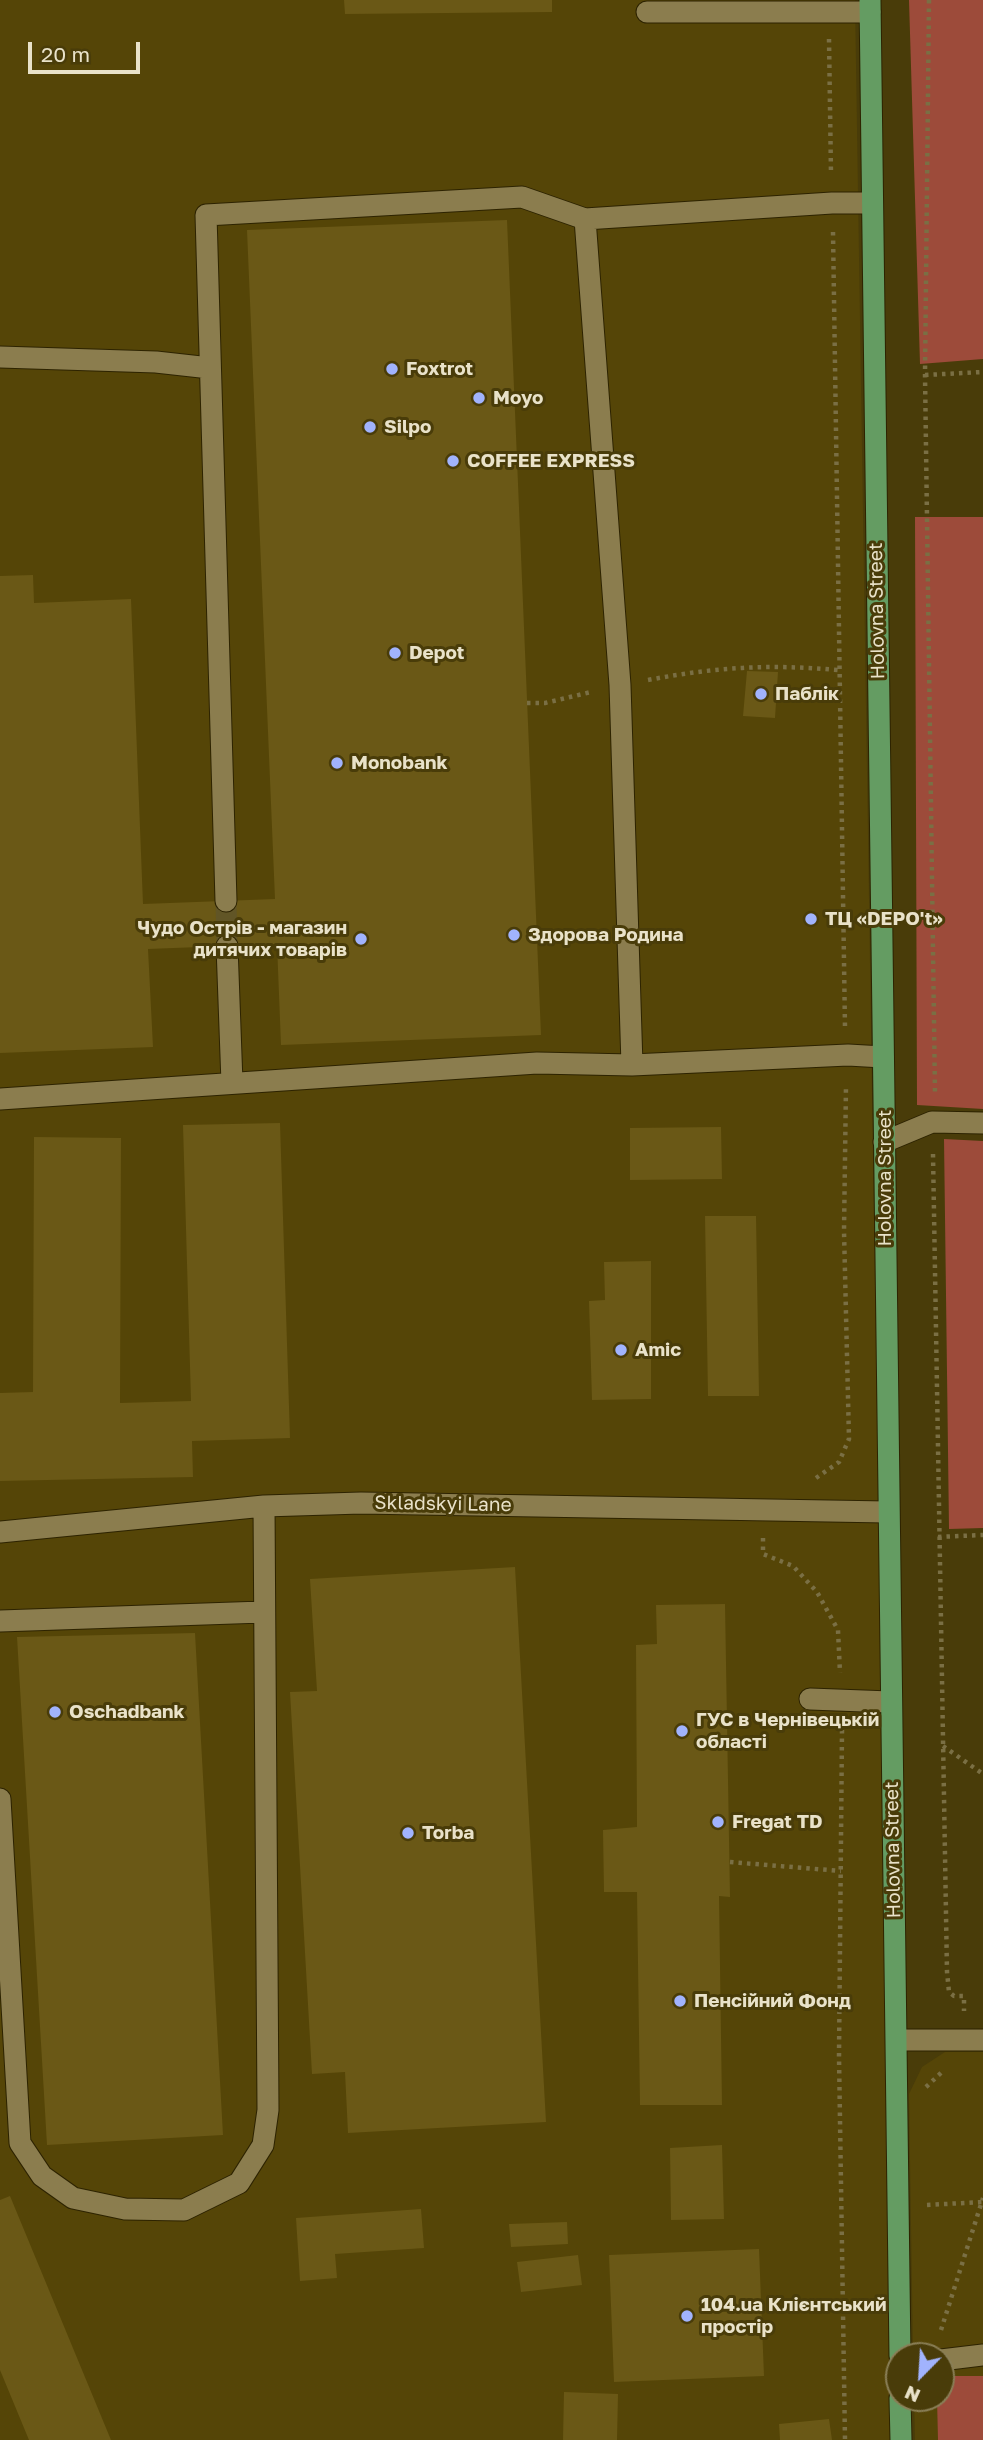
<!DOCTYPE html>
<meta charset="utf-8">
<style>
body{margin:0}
#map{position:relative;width:983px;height:2440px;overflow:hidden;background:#493c09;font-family:"Golos Text",sans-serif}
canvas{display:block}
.north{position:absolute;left:885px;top:2342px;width:70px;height:70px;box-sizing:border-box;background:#493c09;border:2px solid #897e56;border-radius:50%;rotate:204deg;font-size:19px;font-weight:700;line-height:28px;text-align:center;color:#e9e2c9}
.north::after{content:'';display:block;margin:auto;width:24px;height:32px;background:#a1b3fd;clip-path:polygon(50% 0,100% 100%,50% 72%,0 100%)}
.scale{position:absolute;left:28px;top:42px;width:112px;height:32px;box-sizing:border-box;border:4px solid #e9e2c9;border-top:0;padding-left:9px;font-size:21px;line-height:24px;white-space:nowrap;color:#e9e2c9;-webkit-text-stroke:5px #493c09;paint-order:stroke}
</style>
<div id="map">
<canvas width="983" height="2440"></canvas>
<div class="north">N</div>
<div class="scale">20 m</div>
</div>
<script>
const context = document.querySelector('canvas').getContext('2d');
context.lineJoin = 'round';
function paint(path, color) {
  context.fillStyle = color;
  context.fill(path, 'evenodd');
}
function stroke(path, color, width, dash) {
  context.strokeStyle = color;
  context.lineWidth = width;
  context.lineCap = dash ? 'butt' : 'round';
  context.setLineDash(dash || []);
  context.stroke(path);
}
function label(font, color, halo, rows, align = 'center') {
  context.font = font + ' "Golos Text",sans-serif';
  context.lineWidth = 6;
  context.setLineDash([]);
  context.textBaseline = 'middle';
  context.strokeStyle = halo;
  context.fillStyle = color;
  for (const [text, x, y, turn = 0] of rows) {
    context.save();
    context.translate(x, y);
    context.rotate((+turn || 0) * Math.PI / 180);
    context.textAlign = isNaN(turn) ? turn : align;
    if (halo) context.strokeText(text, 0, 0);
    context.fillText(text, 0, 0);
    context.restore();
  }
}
paint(new Path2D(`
 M0,0H855L893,2440H0Z
 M945,2052H983V2440H915L914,2398H941V2356H913L909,2094L922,2067Z`), '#554507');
paint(new Path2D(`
 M909,0H983V359L920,364Z
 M915,517H983V1109L917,1105Z
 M944,1139L983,1141V1528L949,1529Z
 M941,2376H983V2440H938L937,2398H941Z`), '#9d4b3a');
paint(new Path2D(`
 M344,0H552V12L345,14Z
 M507,220L541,1035L281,1045L277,944L148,949L153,1047L0,1053V576L33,575L34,603L131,599L143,904L275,899L247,230Z
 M747,671L778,672L775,718L743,716Z
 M280,1123L290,1438L192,1441L193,1477L0,1481V1393L33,1392L34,1137L121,1138L120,1403L191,1401L183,1125Z
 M721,1127L722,1179L630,1180V1128Z
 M705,1216H756L759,1396H708Z
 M651,1261V1399L592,1400L589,1301L605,1300L604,1262Z
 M515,1567L546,2122L348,2133L345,2072L312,2074L290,1692L317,1691L310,1579Z
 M725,1604L730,1897L719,1896L722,2105H640L637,1892H604L603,1830L637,1827L636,1645L657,1644L656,1605Z
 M195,1633L223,2135L47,2145L17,1637Z
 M722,2145L724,2219L671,2220L670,2148Z
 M10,2196L111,2440H29L0,2370V2200Z
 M421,2209L424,2248L335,2254L337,2278L300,2281L296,2218Z
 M567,2222L568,2244L511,2247L509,2224Z
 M759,2249L764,2376L614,2382L609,2255Z
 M578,2255L582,2285L521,2292L517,2262Z
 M564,2392L618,2394L617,2440H563Z
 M829,2419L832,2440H780L779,2424Z`), '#6a5816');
stroke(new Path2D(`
 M226,901L227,946`), '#615526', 21, [21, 10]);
const minor = new Path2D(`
 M647,12H870
 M585,219L620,685L632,1065
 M0,357L156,362L210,368
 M226,901L206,215L522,197L585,219L832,203H872
 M227,946L232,1083
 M0,1099L537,1063L632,1065L848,1055L883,1057
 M884,1142L932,1122L983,1123
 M0,1532L264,1506L361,1503L887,1512
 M0,1621L263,1612
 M810,1699L890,1702
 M0,1799L20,2143L42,2176L73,2198L125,2209L184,2210L239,2183L263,2145L268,2110L264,1506
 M898,2040H983
 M941,2360L983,2355`);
const major = new Path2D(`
 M870,0L900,2356
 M900,2398L901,2440`);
stroke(minor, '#2d2300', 23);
stroke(major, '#2d2300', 23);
stroke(new Path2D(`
 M929,0L925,375L935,1093
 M829,39L831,174
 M833,232L845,1028
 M925,375L983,372
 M648,680C716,667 769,664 838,670
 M527,703H545L591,692
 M933,1154L947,1972L949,1992L954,1996H964V2011
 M816,1478L839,1462L849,1439L844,1231L846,1085
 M938,1537L983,1535
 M763,1538V1554L793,1566L817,1592L838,1630L840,1673
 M842,1730L839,2056L845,2440
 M943,1746L983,1774
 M730,1862L841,1871
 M926,2087L942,2072
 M927,2205L982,2202
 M941,2330L983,2198`), '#7a6f44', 4.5, [3.5, 5]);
stroke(minor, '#8b7d4e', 21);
stroke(major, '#649c62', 21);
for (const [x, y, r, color] of [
 [392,369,7,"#a1b3fd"],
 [479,398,7,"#a1b3fd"],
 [370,427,7,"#a1b3fd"],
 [453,461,7,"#a1b3fd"],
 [395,653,7,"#a1b3fd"],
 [761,694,7,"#a1b3fd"],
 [337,763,7,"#a1b3fd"],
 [811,919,7,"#a1b3fd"],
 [514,935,7,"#a1b3fd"],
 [361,939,7,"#a1b3fd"],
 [621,1350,7,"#a1b3fd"],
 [55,1712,7,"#a1b3fd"],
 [682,1731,7,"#a1b3fd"],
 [718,1822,7,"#a1b3fd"],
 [408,1833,7,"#a1b3fd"],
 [680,2001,7,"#a1b3fd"],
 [687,2316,7,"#a1b3fd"]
]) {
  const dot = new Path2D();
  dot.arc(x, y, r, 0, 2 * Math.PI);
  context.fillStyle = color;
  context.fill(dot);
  stroke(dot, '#493c09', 2.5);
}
label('bold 19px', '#e9e2c9', '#493c09', [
 ["Foxtrot",406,369],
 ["Moyo",493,398],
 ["Silpo",384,427],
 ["COFFEE EXPRESS",467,461],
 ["Depot",409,653],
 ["Паблік",775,694],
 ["Monobank",351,763],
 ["ТЦ «DEPO't»",825,919],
 ["Чудо Острів - магазин",347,928,"right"],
 ["дитячих товарів",347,950,"right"],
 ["Здорова Родина",528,935],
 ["Amic",635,1350],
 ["Oschadbank",69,1712],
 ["ГУС в Чернівецькій",696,1720],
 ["області",696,1742],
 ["Fregat TD",732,1822],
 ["Torba",422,1833],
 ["Пенсійний Фонд",694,2001],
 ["104.ua Клієнтський",701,2305],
 ["простір",701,2327]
], 'left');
label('19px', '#e9e2c9', '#493c09', [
 ["Holovna Street",877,611,-91],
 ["Holovna Street",885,1178,-90],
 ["Skladskyi Lane",443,1504,1],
 ["Holovna Street",893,1850,-91]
]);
</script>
